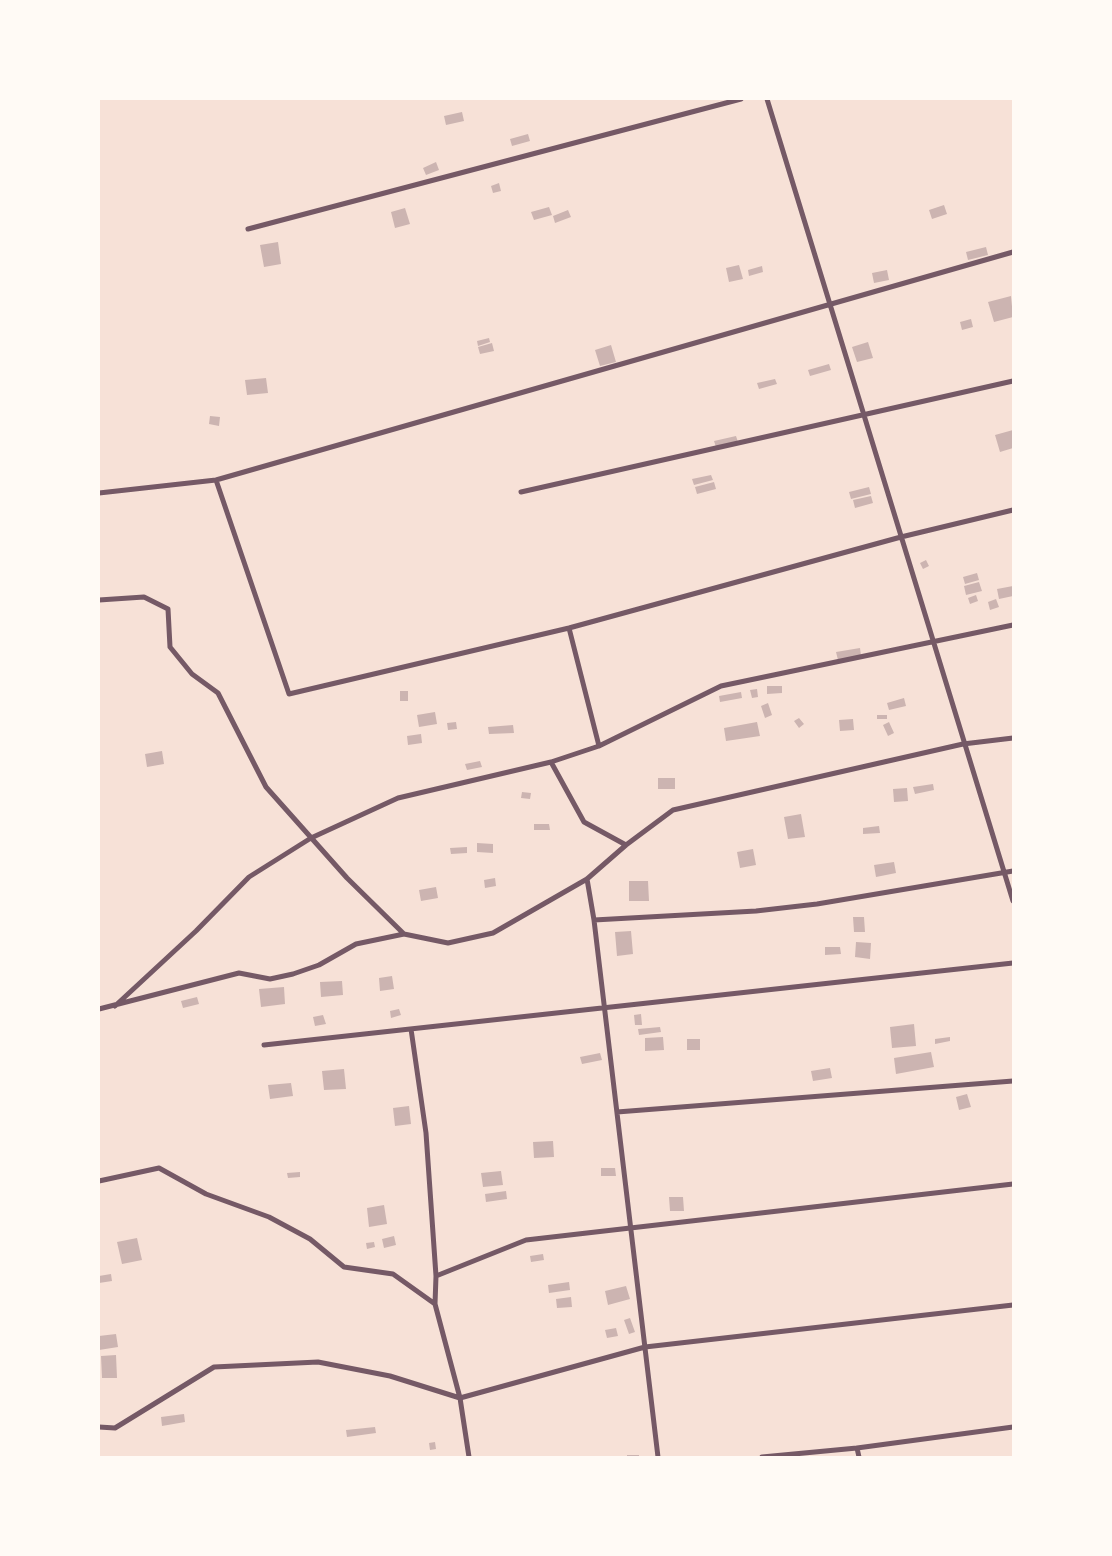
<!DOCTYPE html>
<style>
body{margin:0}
#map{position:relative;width:1112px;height:1556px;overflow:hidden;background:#f7e1d7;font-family:Commissioner,sans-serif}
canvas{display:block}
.frame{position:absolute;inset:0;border:100px solid #fffaf5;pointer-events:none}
</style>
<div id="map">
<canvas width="1112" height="1556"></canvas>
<div class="frame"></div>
</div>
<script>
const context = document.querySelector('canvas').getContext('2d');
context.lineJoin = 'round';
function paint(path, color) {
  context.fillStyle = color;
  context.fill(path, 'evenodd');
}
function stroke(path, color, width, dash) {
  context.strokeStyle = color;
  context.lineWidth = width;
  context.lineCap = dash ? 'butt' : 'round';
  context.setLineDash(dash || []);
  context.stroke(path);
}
paint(new Path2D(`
 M462,112L464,121L446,125L444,116Z
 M528,134L530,141L512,146L510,139Z
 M436,162L439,170L426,175L423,168Z
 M499,183L501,191L493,193L491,186Z
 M944,205L947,214L932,219L929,210Z
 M549,207L552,215L534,220L531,212Z
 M405,208L410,224L395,228L391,212Z
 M568,210L571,217L555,223L553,216Z
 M278,242L281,264L264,267L260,245Z
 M986,247L988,255L968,260L966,252Z
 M739,265L743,279L729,282L726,268Z
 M762,266L763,272L749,276L748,270Z
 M887,270L889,280L874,283L872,273Z
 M1011,296L1013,317L994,322L988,302Z
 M971,319L973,327L962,330L960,322Z
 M489,338L490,342L478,346L477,341Z
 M868,342L873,358L857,362L852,347Z
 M492,343L494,351L480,354L478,347Z
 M611,345L616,362L600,366L595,350Z
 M829,364L831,370L810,376L808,370Z
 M266,378L268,393L247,395L245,380Z
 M775,379L777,384L759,389L757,383Z
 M210,416L220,417L219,426L209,424Z
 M1013,430V448L1000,452L995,435Z
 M736,436L738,442L716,447L714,441Z
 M711,475L713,480L694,485L692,479Z
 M714,482L716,489L697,494L695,487Z
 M869,487L871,494L851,499L849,492Z
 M871,496L873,503L855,508L853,500Z
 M926,560L929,566L923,569L920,563Z
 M977,573L979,580L965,584L963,577Z
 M979,582L982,591L966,595L964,586Z
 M1013,586V596L999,599L997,589Z
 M976,595L978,601L970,604L968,598Z
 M996,599L999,607L990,610L988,602Z
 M860,648L861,656L838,660L836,652Z
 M767,686H782V693L767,694Z
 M757,689L758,697L752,698L750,690Z
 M400,691H408V701H400Z
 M741,692L742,698L720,702L719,696Z
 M904,698L906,706L889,710L887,703Z
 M768,703L772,715L765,718L761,706Z
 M435,712L437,724L419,727L417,715Z
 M877,715H887V719H877Z
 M799,718L804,724L799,728L794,721Z
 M853,719L854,730L840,731L839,720Z
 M456,722L457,729L448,730L447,723Z
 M757,722L760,736L726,741L724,728Z
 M889,722L894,733L888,736L883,725Z
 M513,725L514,733L489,734L488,727Z
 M421,734L422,743L408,745L407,736Z
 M162,751L164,764L147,767L145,754Z
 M480,761L482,767L467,770L465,764Z
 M658,778H675V789H658Z
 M933,784L934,790L915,794L913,787Z
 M907,788L908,801L894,802L893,789Z
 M522,792L531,793L530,799L521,798Z
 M801,814L805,837L788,839L784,817Z
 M534,824H549L550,830H534Z
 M879,826L880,833L863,834V828Z
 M477,843L493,844V853L477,852Z
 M467,847V853L451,854L450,848Z
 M753,849L756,865L740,868L737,852Z
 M894,862L896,873L876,877L874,865Z
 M495,878L496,886L485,888L484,880Z
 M629,881H648L649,901H629Z
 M436,887L438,898L421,901L419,890Z
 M853,917H864L865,932H854Z
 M631,931L633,954L617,956L615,932Z
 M856,942L871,943L870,959L855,957Z
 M825,947H840L841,954L825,955Z
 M392,976L394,989L380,991L379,978Z
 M342,981L343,995L321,997L320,982Z
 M284,987L285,1004L261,1007L259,989Z
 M197,997L199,1004L183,1008L181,1001Z
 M399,1009L401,1015L391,1018L390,1011Z
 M641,1014L642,1025H635L634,1015Z
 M323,1015L326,1024L315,1026L313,1017Z
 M914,1024L916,1046L892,1048L890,1027Z
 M660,1027L661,1032L639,1035L638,1029Z
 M663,1037L664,1050L645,1051V1038Z
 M950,1037V1041L935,1044V1039Z
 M687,1039H700V1050H687Z
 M931,1052L934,1067L896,1074L894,1058Z
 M600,1053L602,1060L582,1064L580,1057Z
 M830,1068L832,1078L813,1081L811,1071Z
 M344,1069L346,1089L324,1090L322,1071Z
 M291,1083L293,1096L270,1099L268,1085Z
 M967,1094L971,1107L959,1110L956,1097Z
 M409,1106L411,1124L395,1126L393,1108Z
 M553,1141L554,1157L534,1158L533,1142Z
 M601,1168H615L616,1176H601Z
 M501,1171L503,1185L483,1187L481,1173Z
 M300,1172V1177L288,1178L287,1173Z
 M506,1191L507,1199L486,1202L485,1194Z
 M669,1197H683L684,1211H670Z
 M384,1205L387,1224L369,1227L367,1208Z
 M394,1236L396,1245L384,1248L382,1239Z
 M137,1238L142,1260L122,1264L117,1242Z
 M374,1242L375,1247L367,1249L366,1243Z
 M543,1254L544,1260L531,1262L530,1256Z
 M111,1274L112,1281L99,1283V1276Z
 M569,1282L570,1290L549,1293L548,1285Z
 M626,1286L630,1299L608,1305L605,1291Z
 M571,1297L572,1307L557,1308L556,1299Z
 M630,1318L635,1332L629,1334L624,1320Z
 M616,1328L618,1336L607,1338L605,1330Z
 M116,1334L118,1347L99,1350V1336Z
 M116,1355L117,1378H102L101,1356Z
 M184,1414L185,1422L162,1426L161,1417Z
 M375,1427L376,1433L347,1437L346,1430Z
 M435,1442L436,1449L430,1450L429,1443Z
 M627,1455H639V1457H627Z`), '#ccb4b1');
stroke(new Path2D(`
 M767,99L1013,901
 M248,229L741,99
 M216,480L289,694L569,628L901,537L1013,510
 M521,492L1013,381
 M99,493L216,480L1013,252
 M99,600L144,597L168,609L170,647L192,674L218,693L266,787L347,878L404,934
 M569,628L599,746
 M626,845L584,822L551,762L599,746L721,686L1013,625
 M587,879L594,920L658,1457
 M594,920L756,911L817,904L1013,871
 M115,1006L196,931L249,877L311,838L398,798L551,762
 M99,1009L239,973L270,979L293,974L319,965L356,944L404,934L448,943L493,933L587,879L626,845L673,810L963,744L1013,738
 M411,1029L426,1133L436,1276L435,1304L460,1398L469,1457
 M264,1045L1013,963
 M617,1112L1013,1081
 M99,1181L159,1168L206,1194L269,1217L310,1239L344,1267L393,1274L435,1304
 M436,1276L526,1240L1013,1184
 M99,1427L115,1428L214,1367L318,1362L390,1376L460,1398L645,1347L1013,1305
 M857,1448L859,1457
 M762,1457L857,1448L1013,1427`), '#755966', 5);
</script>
